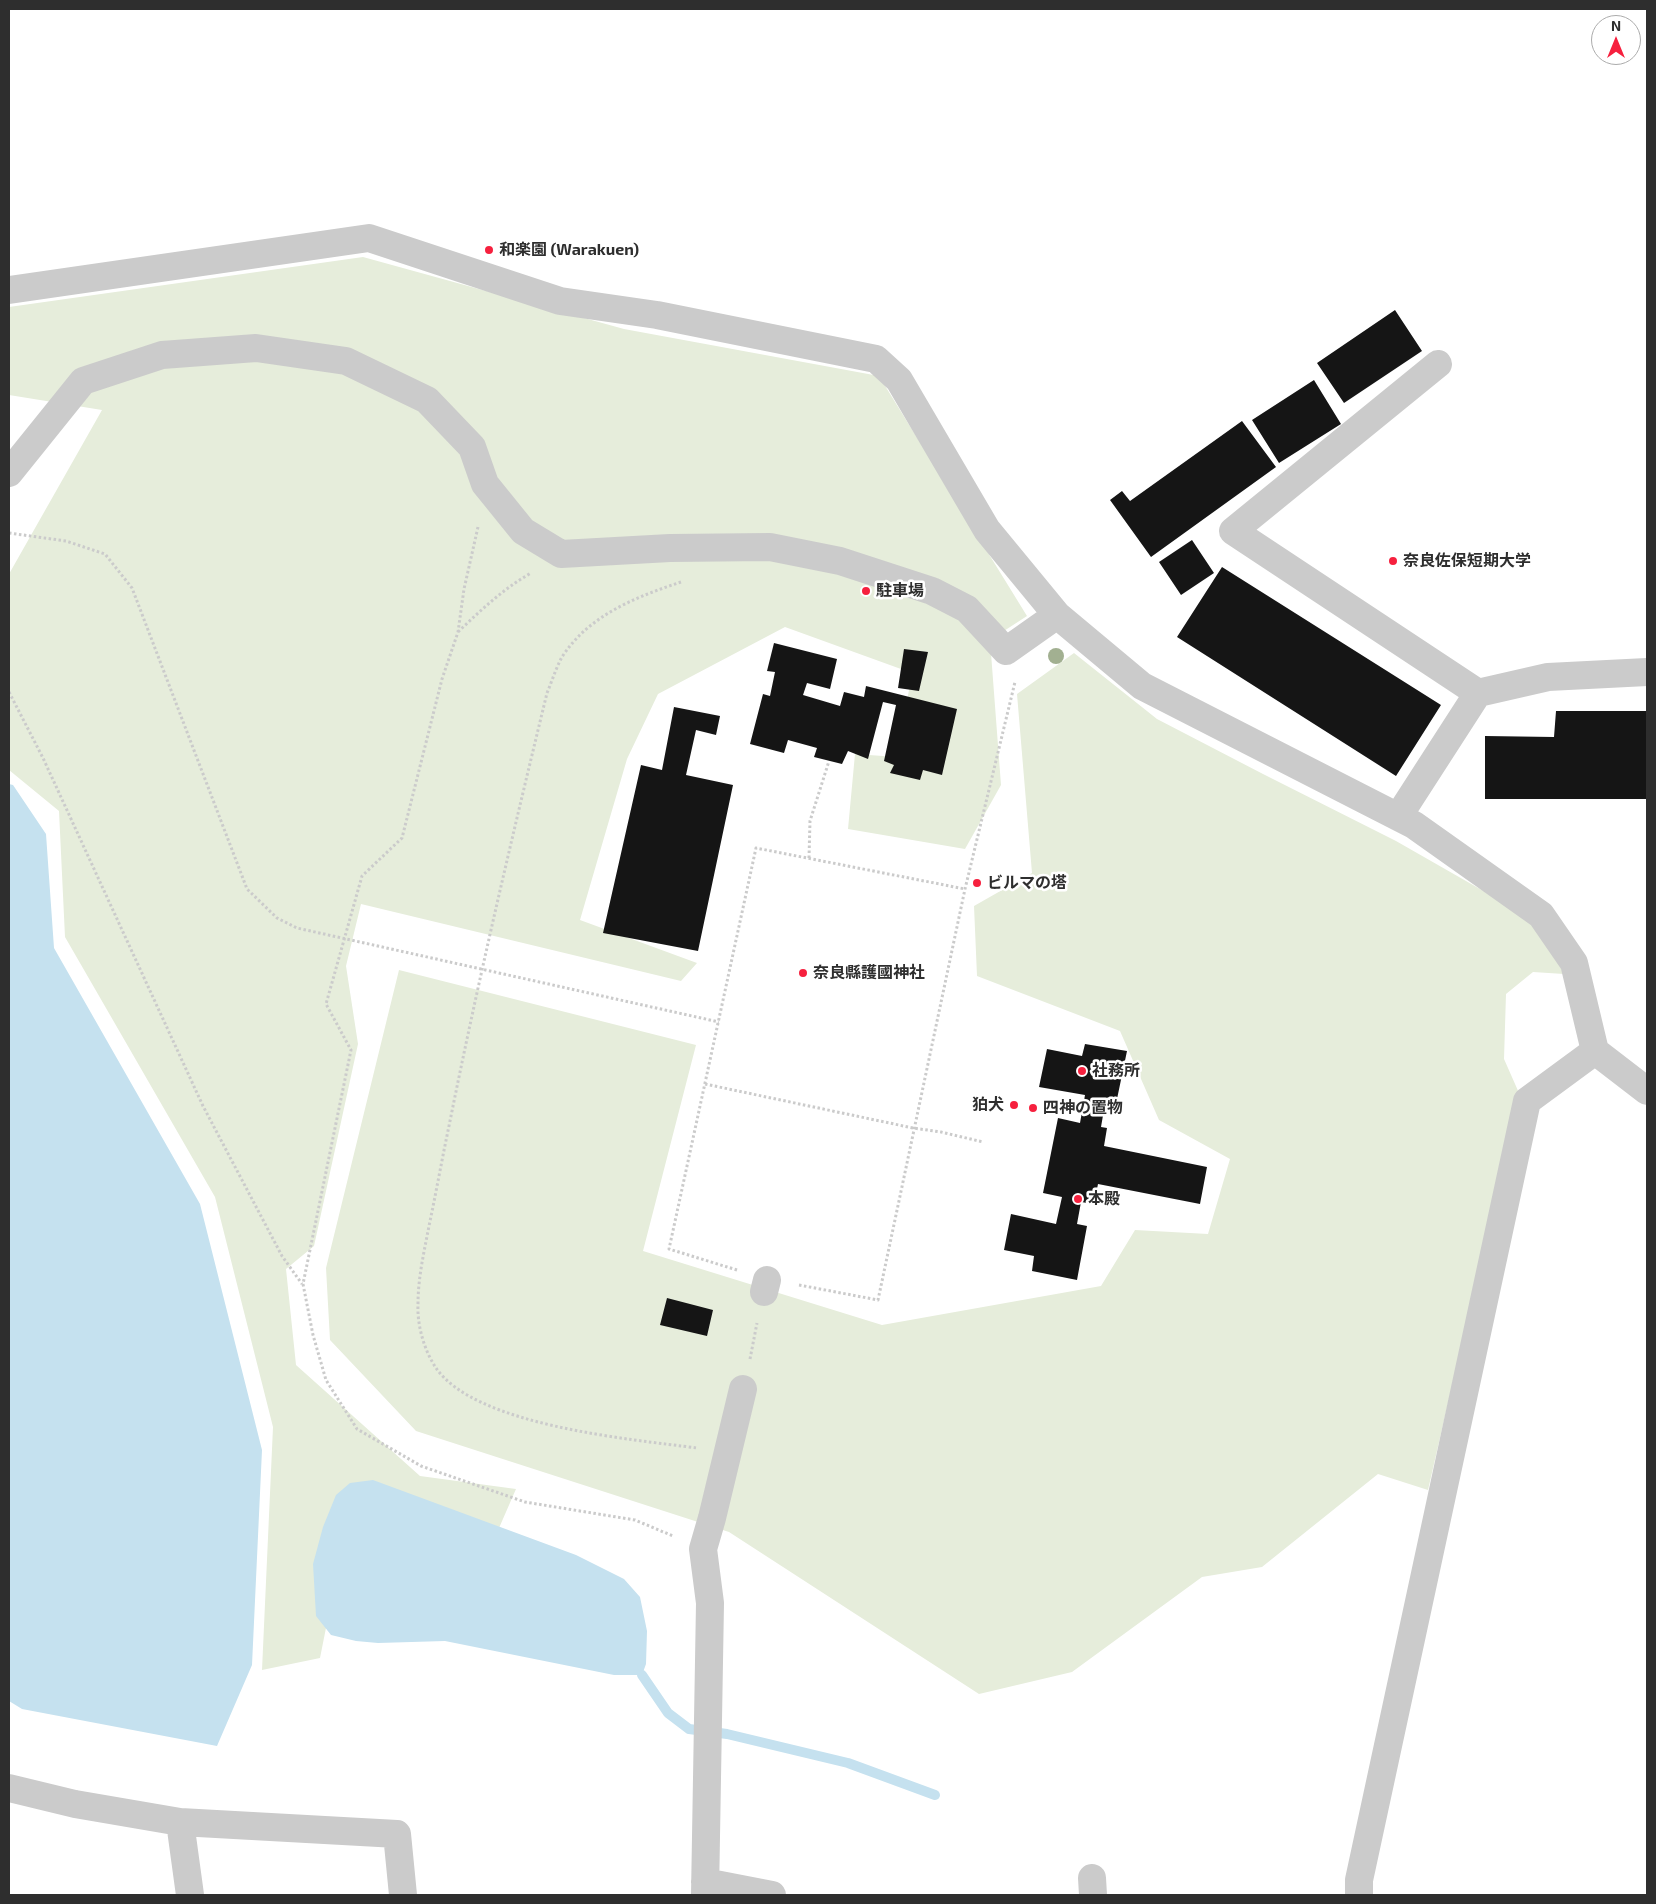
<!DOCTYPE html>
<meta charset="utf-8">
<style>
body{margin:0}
#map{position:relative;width:1656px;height:1904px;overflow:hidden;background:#fff;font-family:"Exo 2",sans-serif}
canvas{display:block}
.frame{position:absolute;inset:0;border:10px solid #2e2e2e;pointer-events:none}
.north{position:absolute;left:1591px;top:15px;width:50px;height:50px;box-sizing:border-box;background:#fff;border:1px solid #ababab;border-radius:50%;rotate:0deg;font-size:14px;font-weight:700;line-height:20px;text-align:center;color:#2e2e2e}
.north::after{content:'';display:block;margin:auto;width:18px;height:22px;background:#f6203e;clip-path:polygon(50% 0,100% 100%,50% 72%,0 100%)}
</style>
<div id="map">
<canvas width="1656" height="1904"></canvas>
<div class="frame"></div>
<div class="north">N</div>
</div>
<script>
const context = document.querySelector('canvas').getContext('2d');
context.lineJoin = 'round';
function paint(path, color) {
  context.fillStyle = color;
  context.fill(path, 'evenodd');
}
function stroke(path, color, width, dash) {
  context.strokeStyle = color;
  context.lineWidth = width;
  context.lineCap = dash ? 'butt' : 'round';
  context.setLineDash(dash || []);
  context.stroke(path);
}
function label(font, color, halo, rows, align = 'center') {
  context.font = font + ' "Exo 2","Noto Sans JP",sans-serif';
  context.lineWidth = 5;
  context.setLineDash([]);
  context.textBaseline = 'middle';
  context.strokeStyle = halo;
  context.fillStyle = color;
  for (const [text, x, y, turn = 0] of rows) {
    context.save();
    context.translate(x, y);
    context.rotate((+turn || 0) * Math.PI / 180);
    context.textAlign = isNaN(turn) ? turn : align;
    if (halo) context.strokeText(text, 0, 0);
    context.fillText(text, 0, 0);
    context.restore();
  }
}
paint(new Path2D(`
 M363,257L624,329L879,376L1027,616L990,640L1001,785L965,849L848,829L855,754L897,757L912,673L785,627L658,694L627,759L580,920L697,963L681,981L361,904L346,966L358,1044L314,1246L286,1269L296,1365L420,1476L516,1489L489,1551L354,1487L320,1658L262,1670L273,1427L215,1197L65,937L59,811L9,770V574L102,410L9,395V307Z
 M1074,653L1157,719L1263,774L1396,841L1536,921L1564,974L1533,972L1506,994L1504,1059L1519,1093L1428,1490L1378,1474L1262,1567L1202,1577L1072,1672L979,1694L729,1532L416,1431L330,1340L326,1268L399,970L696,1045L643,1251L882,1325L1101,1286L1135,1230L1208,1234L1230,1159L1159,1120L1120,1031L977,976L974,906L1032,873L1017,694Z`), '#e6eddb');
paint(new Path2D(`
 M9,784L13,785L46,834L54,948L200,1204L262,1450L252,1665L217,1746L22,1709L9,1701Z
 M373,1480L576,1555L624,1579L640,1597L647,1631L646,1664L642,1675H614L445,1641L378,1643L356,1641L331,1635L316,1616L313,1564L323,1527L336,1495L350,1483Z`), '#c5e1ef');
stroke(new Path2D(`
 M642,1675L668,1713L689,1729L727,1734L848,1763L935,1795`), '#c5e1ef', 10);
paint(new Path2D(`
 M1395,310L1422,351L1344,403L1317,363Z
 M1314,380L1341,424L1279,463L1252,420Z
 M1242,421L1276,467L1151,557L1110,500L1122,491L1130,501Z
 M1192,540L1214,573L1181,595L1159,562Z
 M1222,567L1441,705L1396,776L1177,637Z
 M774,643L837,659L830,689L807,683L803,695L840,706L844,692L864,697L866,686L957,709L942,775L923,770L920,780L890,773L894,765L884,761L896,705L883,702L868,759L848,751L842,764L814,757L817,748L788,740L784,753L750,744L763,694L770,696L775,672L767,671Z
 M904,649L928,652L919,691L898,688Z
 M674,707L720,716L716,735L696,730L686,775L733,785L698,951L603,933L641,765L662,770Z
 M1556,711H1647V799H1485V736L1554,737Z
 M1085,1044L1127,1051L1117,1099L1106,1098L1101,1127L1107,1128L1104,1146L1207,1167L1200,1204L1098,1184L1094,1204L1081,1202L1077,1224L1087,1226L1077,1280L1032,1271L1034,1256L1004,1250L1011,1214L1056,1224L1062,1197L1043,1193L1058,1118L1080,1123L1085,1095L1039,1087L1047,1049L1082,1056Z
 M667,1298L713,1310L707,1336L660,1325Z`), '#151515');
stroke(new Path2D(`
 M478,527L464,589L458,632L442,679L402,838L362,876L326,1004L351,1050L303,1284L313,1335L326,1380L357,1429L421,1466L525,1502L635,1520L673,1536
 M9,533L66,541L105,554L132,588L247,889L277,918L297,928L719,1022
 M681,582C636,597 589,615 562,657C556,668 552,681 547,693C512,837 478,981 449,1126C442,1159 436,1193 429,1226C424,1252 418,1278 418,1304C417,1325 424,1350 436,1368C476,1426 630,1439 697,1448
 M458,632C481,610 503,589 531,573
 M9,692L43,758L203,1106L282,1256L302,1284
 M809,858L810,821L829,761
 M705,1084L913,1128L941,1132L983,1142
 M737,1270L669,1249L756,848L965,889
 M799,1285L878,1300L965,889L1015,682
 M750,1359L757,1323`), '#cbcbcb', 3, [2.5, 2.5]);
stroke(new Path2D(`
 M9,290L369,238L560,301L657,315L876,359L899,380L987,530L1057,615L1142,686L1414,825L1541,915L1574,963L1595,1051L1647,1091
 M1438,364L1233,531L1478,693
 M9,473L83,381L162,355L256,348L346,361L427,400L472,447L485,484L523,531L561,554L670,548L770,547L840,561L932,591L967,609L1006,651L1057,615
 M1398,817L1478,693L1548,677L1647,672
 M764,1292L767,1280
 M9,1788L75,1804L180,1822L397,1834L403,1895
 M180,1822L190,1895
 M1092,1878L1093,1895
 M705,1882L772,1895
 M705,1895L710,1603L703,1549L712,1518L743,1389
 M1359,1895V1880L1527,1101L1595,1051`), '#cbcbcb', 28);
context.fillStyle = '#a2b091';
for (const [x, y] of [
 [1056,656]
]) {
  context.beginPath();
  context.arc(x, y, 8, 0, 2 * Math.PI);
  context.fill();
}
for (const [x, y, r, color] of [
 [489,250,5,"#f6203e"],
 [1393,561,5,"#f6203e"],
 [866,591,5,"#f6203e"],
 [977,883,5,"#f6203e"],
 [803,973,5,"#f6203e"],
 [1082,1071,5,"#f6203e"],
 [1014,1105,5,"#f6203e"],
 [1033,1108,5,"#f6203e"],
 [1078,1199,5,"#f6203e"]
]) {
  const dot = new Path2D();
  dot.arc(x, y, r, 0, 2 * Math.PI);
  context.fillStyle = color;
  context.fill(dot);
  stroke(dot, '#fff', 2);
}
label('bold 16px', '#2e2e2e', '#fff', [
 ["和楽園 (Warakuen)",499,250],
 ["奈良佐保短期大学",1403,561],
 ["駐車場",876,591],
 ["ビルマの塔",987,883],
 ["奈良縣護國神社",813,973],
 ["社務所",1092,1071],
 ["狛犬",1004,1105,"right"],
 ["四神の置物",1043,1108],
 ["本殿",1088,1199]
], 'left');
</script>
